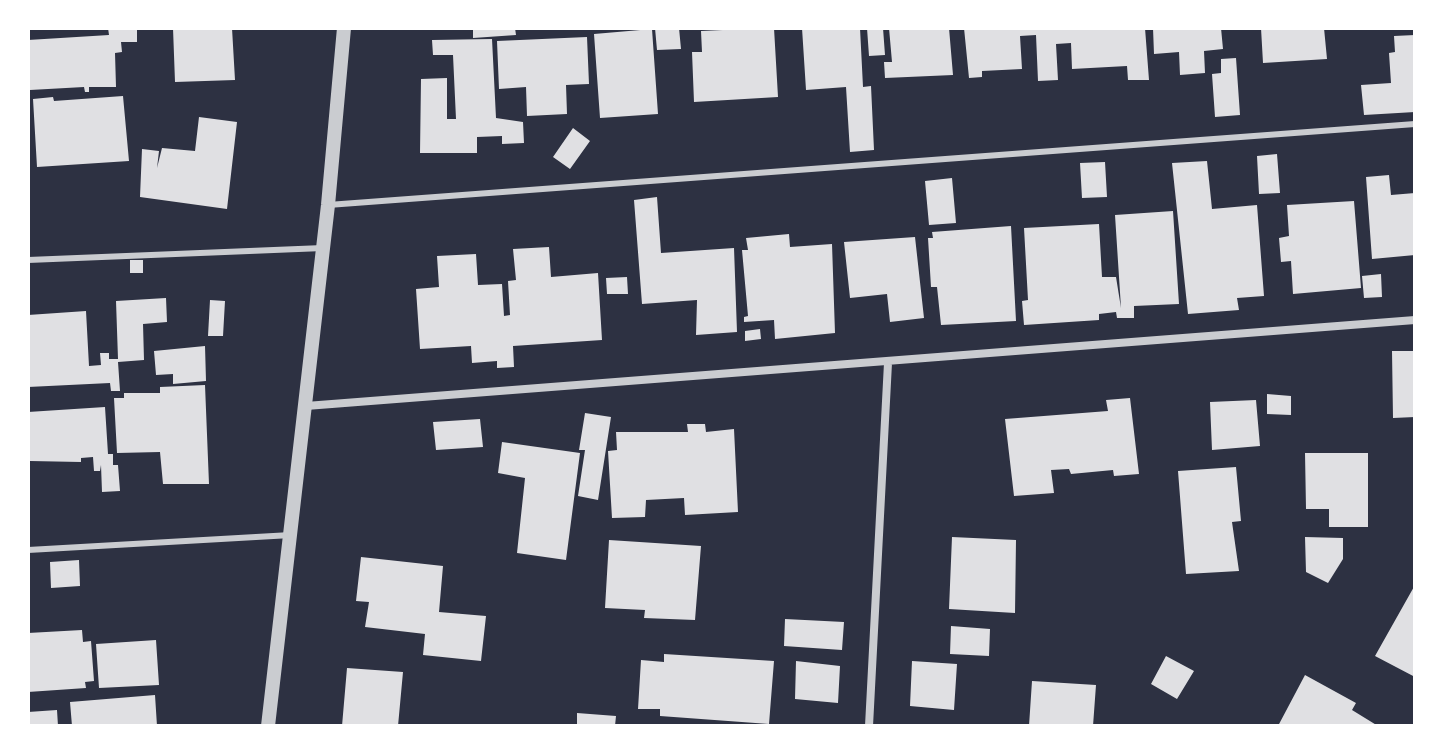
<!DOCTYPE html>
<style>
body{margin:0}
#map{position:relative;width:1443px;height:754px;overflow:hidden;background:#2d3142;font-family:"Varela Round",sans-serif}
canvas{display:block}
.frame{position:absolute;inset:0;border:30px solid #fff;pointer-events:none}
</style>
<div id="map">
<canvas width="1443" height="754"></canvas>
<div class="frame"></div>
</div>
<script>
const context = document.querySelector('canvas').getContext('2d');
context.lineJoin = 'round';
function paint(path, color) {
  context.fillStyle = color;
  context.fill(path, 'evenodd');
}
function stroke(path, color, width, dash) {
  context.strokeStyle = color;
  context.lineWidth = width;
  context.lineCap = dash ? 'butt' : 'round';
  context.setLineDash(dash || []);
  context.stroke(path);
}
paint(new Path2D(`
 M108,28H137V42H121L122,52L115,53L116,87H89V92H85L84,87L30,90L28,40L109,35Z
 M173,28H232L235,80L175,82Z
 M473,28H515L516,35L473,38Z
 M655,28H679L681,49L657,50Z
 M766,28H774L778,97L694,102L692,52H702L701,31Z
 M802,28H860L863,87L871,86L874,150L850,152L846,87L806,90Z
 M867,28H883L885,55L869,56Z
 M889,28H949L953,75L885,78L884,62H892Z
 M964,28H1145L1149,80H1128L1127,66L1072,69L1071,43L1056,44L1058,80L1038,81L1036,35L1020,36L1022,69L982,71V77L969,78Z
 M1153,28H1221L1223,49L1204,51L1205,73L1180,75L1179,52L1154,54Z
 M1261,28H1324L1327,59L1263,63Z
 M652,29L658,114L600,118L594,34Z
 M1415,35V112L1364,115L1361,85L1391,83L1389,53L1395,52L1394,36Z
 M587,37L589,84L566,85L567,114L527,116L526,87L499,89L497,41Z
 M492,39L496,118L523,122L524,143L502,144V136L477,137V153H420L421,79L447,78V119H456L453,55H433L432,40Z
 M1236,58L1240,115L1215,117L1212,74L1221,73V59Z
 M123,96L129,161L37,167L33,99L53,97L54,101Z
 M199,117L237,122L227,209L140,197L142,149L159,151L157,168L162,148L195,151Z
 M573,128L590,141L570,169L553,157Z
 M1277,154L1280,193L1259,194L1257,156Z
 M1207,161L1212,209L1257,205L1264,296L1237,298L1239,310L1188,314L1172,163Z
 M1105,162L1107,197L1082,198L1080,163Z
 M1389,175L1391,195L1415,193V255L1372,259L1366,177Z
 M952,178L956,223L929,225L925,181Z
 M657,197L661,253L734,248L737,332L696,335L697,300L642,304L634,200Z
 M1354,201L1361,288L1293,294L1291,261L1281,262L1279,238L1289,236L1287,205Z
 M1173,211L1179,304L1134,306V318H1117L1116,312L1099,314V320L1024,325L1022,301L1028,300L1024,228L1099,224L1102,277H1116L1121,308L1115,215Z
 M1011,226L1016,321L941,325L937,287H931L928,238H933L932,232Z
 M789,234L790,247L832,244L835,333L775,339L774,320L744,322V317L748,316L742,250H748L746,238Z
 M915,237L924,318L890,322L887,294L850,298L844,242Z
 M549,247L551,277L598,273L602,340L513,346L514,367L497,368V361L472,363L471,346L420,349L416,289L439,287L437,256L476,254L478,285L502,284L504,316L510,315L508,281L516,280L513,249Z
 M130,260H143V273H130Z
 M1381,274L1382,297L1364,298L1362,276Z
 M627,277L628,294H607L606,278Z
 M166,298L167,322L143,324L144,360L118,362L120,391H111L110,383L28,387V315L86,311L89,366L101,365L100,353H109V359H118L116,301Z
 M210,300L225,301L223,336H208Z
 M760,329L761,339L745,341V331Z
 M205,346L206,381L173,384V374L156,375L154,351Z
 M1392,351H1415V417L1393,418Z
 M205,385L209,484H163L160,452L117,453L114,398H124V393H160V387Z
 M1267,394L1291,396V415L1267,414Z
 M1130,398L1139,474L1114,476L1113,470L1071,474L1069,469L1051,470L1054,493L1014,496L1005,419L1108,411L1106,400Z
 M1256,400L1260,446L1212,450L1210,402Z
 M105,407L108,454H113V465H118L120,491L102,492L101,465L100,471H94L93,457L81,458V462L30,461L28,412Z
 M585,413L611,417L598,500L578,496L585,450H579Z
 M480,419L483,447L436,450L433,422Z
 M687,424H705L706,432L734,429L738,512L685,515L684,498L646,500L645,517L612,518L608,451L617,450L616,432H688Z
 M502,442L580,453L566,560L517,553L525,478L498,473Z
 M1305,453H1368V527H1329V509H1306Z
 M1236,467L1241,521L1232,522L1239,571L1186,574L1178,471Z
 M952,537L1016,540L1015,613L949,609Z
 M1305,537L1343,538V559L1328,583L1306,572Z
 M609,540L701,546L695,620L644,618L645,610L605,608Z
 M361,557L443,566L439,612L486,616L481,661L423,655L425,634L365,627L369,602L356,601Z
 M79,560L80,586L51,588L50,562Z
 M1415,585V677L1375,656Z
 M785,619L844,622L842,650L784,646Z
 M951,626L990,629L989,656L950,654Z
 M82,630L83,642L91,641L94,681L85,682L86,688L28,692V633Z
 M156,640L159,685L99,688L96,644Z
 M664,654L774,661L769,724L660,716V709H638L641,660L664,662Z
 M1166,656L1194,671L1177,699L1151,684Z
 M796,661L840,666L838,703L795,699Z
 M912,661L957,664L954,710L910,706Z
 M347,668L403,672L398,726H342Z
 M1305,675L1356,703L1352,710L1378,726H1278Z
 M1032,681L1096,685L1093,726H1029Z
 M155,695L157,726H72L70,702Z
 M57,710L58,726H28V712Z
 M577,713L616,716L615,726H577Z`), '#e0e0e3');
stroke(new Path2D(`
 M328,205L1415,124
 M28,260L323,248
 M28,550L291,535`), '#caccd0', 6);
stroke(new Path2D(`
 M306,406L1415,320
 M869,726L888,363`), '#caccd0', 8);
stroke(new Path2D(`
 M268,726L328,205L344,28`), '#caccd0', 14);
</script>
